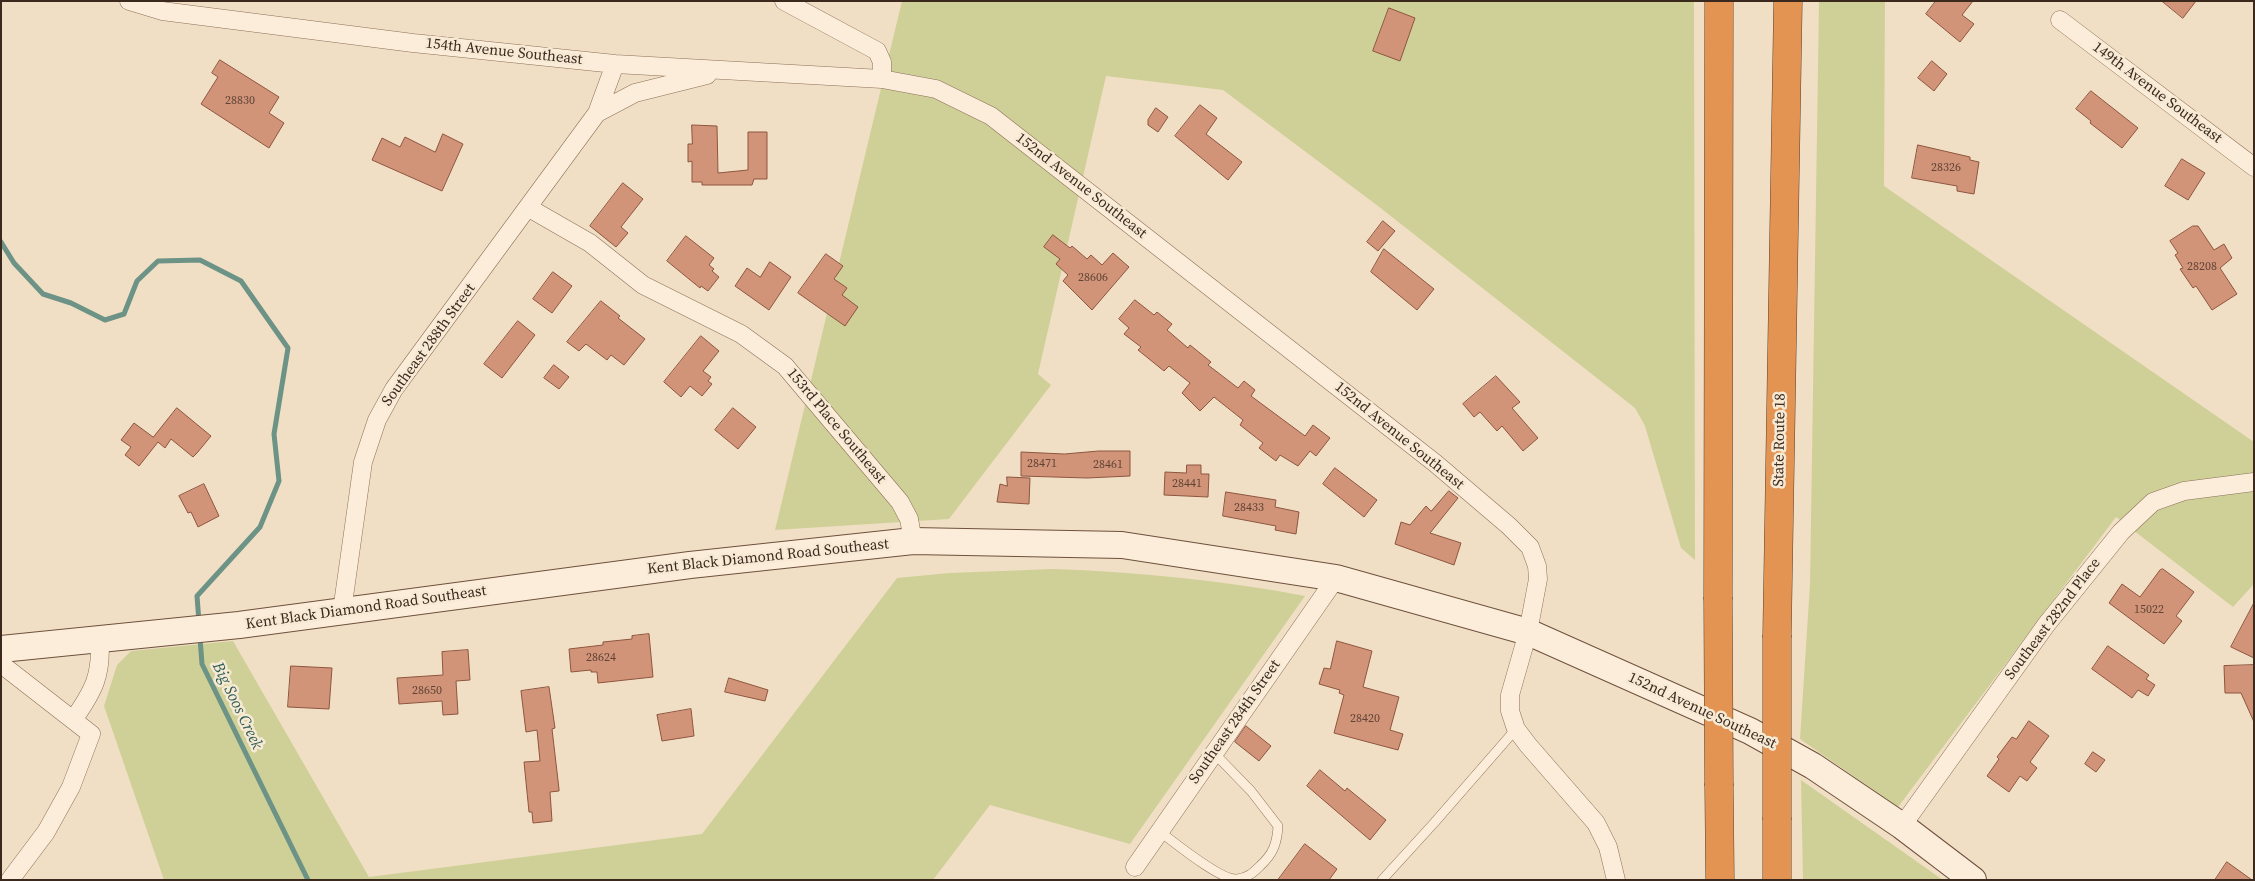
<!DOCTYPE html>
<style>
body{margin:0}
#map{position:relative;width:2255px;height:881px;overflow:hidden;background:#f1dfc5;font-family:"Source Serif 4",serif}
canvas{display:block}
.frame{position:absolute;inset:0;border:2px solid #3c291e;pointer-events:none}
</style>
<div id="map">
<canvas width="2255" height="881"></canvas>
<div class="frame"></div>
</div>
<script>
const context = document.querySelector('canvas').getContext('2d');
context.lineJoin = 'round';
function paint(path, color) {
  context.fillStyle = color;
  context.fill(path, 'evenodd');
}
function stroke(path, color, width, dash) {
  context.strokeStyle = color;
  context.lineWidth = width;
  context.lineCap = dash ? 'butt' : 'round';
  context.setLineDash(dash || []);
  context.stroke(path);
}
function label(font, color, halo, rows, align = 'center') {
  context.font = font + ' "Source Serif 4",serif';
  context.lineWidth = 5;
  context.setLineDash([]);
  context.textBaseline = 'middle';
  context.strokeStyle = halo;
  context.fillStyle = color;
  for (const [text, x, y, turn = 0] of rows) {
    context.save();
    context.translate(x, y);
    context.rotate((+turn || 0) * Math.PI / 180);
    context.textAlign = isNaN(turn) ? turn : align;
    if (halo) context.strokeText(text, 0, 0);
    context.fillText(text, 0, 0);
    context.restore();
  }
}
paint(new Path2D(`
 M902,1H1694L1695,560L1681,548L1645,426L1635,408L1378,206L1223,90L1106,76L1038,374L1051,385L949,519L775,530Z
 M1819,1H1885L1884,186L2254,442V584L2233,607L2116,517L1898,807L1800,739L1810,584Z
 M1053,569C1138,572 1221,580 1305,596L1130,844L990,805L933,880H164L104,706L117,665L131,651L233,641L369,877L702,834L897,578L949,573Z
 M1801,780L1943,880H1803Z`), '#cfd098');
stroke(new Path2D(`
 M1,242L14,263L43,294L71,303L105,320L124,314L137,281L158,261L200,260L241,281L288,348L274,434L279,481L260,527L197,596L199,622
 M200,638L202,664L308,880`), '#6c9385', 5);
const building = new Path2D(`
 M1936,1H1973L1962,15L1974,24L1960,42L1926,14Z
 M2162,1H2196L2183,18Z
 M1389,8L1415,18L1400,61L1373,51Z
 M220,60L279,97L269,113L284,123L269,148L201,104L218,77L212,73Z
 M1932,61L1947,74L1934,91L1918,78Z
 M2091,91L2138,128L2122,148L2090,123L2091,121L2076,109Z
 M1200,105L1217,118L1206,134L1242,162L1228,180L1175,136Z
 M1156,108L1168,117L1158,132L1148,125V120Z
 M692,125L717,126L718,173L748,170V132H767V179H754L752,185H702V182H692V161L688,162V144H692Z
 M443,134L463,144L442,191L372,160L382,138L400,147L405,137L435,152Z
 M1918,145L1970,157V160L1979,162L1974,194L1957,191V186L1912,178Z
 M2182,159L2205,173L2188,200L2165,186Z
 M623,183L643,199L621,227L628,233L616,247L590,226Z
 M1383,221L1395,231L1378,251L1367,242Z
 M2193,226H2198L2214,250L2224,244L2232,258L2220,268L2237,294L2212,310L2196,286L2193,288L2180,269L2183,268L2175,255L2178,253L2170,241Z
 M1053,235L1070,248L1072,246L1087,259L1091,255L1102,265L1113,253L1129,267L1092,310L1063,281L1068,275L1056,264L1060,259L1044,247Z
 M686,236L714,258L709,265L714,269L712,271L719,277L708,291L701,286L700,288L667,261Z
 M1384,249L1434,289L1417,310L1371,272Z
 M826,254L843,266L834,279L847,288L842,295L858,307L845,326L798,293Z
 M770,262L791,277L769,310L735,286L747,268L760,277Z
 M553,272L572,286L552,313L533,299Z
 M1135,300L1154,315L1157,312L1172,324L1167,330L1188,348L1190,345L1211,362L1208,365L1238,388L1244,381L1255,390L1251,396L1305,436L1313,425L1330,438L1316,456L1310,451L1298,466L1280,455L1276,461L1259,448L1263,443L1240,425L1243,420L1214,397L1200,411L1182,393L1190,383L1169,366L1164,371L1138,350L1141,347L1124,334L1129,328L1119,319Z
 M601,301L620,316L618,318L645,339L624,365L611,355L607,360L586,344L579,351L567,342Z
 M518,321L535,335L502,378L484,364Z
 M701,336L719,351L703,371L711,377L708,381L712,384L702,396L690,386L681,397L664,382Z
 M554,365L569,377L559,389L544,378Z
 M1496,376L1520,402L1512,408L1538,438L1523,451L1502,426L1497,431L1480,412L1474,417L1463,404Z
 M177,408L211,436L197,453L193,457L171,439L165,448L158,442L139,466L125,455L131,447L121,440L134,423L153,437Z
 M733,408L756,427L738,449L715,430Z
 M1099,451H1130V476L1087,478L1021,476V452L1064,454Z
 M1187,465H1201V474H1209L1208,497L1164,495L1165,472L1186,473Z
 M1335,468L1377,500L1364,517L1323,484Z
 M1007,477L1030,478L1029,504L997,502L1000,484L1007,486Z
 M204,484L219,516L198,527L191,512L188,513L179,496Z
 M1449,491L1458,498L1430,533L1461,543L1454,565L1395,544L1401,522L1410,525L1426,506L1431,511Z
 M1226,492L1276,500L1275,507L1299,512L1296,534L1275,530L1276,526L1223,516Z
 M2163,569L2194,592L2176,616L2182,621L2164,644L2109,603L2122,584L2140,597L2160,570Z
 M2254,603V658L2231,647Z
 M649,634L653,677L598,683L597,672H591V670L571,672L569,649L603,645V642L632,639V636Z
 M1337,641L1372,651L1363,687L1399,697L1390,730L1403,734L1398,750L1334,733L1344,695L1339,693L1340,690L1319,684L1324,668L1330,669Z
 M2108,646L2149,675L2146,679L2155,685L2148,696L2138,690L2132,698L2092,669Z
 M468,650L470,680L456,681L458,714L443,715L442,701L399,704L397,678L443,675L442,652Z
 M2254,665V722L2241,693H2225L2224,666Z
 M291,666L332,668L329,709L288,707Z
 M729,678L768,690L765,701L725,692Z
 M549,687L555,728L552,729L559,789V791L550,792L552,821L533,823L532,812H529L524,762L540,761L537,730L526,732L521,691Z
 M691,709L694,736L662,741L657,715Z
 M2029,721L2049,736L2030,762L2037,768L2027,781L2020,776L2009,792L1987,776L1999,759L1997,757L2012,737L2016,739Z
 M1246,726L1271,746L1259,761L1235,742Z
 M2093,752L2105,760L2096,772L2085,764Z
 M1320,770L1345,791L1347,788L1386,820L1370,840L1307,786Z
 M1305,844L1337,869L1329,880H1278Z
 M2227,862L2252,880H2215Z`);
paint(building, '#d19479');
stroke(building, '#8d553e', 1);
const lane = new Path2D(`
 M1159,831C1174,842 1221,881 1237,879C1247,878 1253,873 1260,866C1273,854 1277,844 1278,826L1251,791L1214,753
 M1382,880L1434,823L1516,729`);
const street = new Path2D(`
 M129,1L162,11L413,43L615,64L882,79L936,89L991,116L1435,463L1509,526L1530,547L1537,566L1538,579L1528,632L1510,695V711L1516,729L1528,745L1596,823L1608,847L1616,880
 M784,1L877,51L882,62V79
 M2060,20L2254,167
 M597,113L635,93L707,75
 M529,208L590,243L643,285L741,334L785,366L900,502L909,519L913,541
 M342,611L363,462L377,420L394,389L597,113L615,64
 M1,664L91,734L71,787L46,832L10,880
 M73,720C93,692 103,674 99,638
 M1902,826L2046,625L2121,532L2153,502L2184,491L2254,482
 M1135,867L1336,578`);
const secondary = new Path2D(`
 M1,649L239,625L690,565L913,541L1122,545L1336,578L1528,632L1750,731L1813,766L1902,826L1973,880`);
const highway = new Path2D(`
 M1718,597L1719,1
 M1777,635L1788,1
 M1719,786L1720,880
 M1777,820V880`);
stroke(lane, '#8d6f59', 10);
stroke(street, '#8d6f59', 19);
stroke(secondary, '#6e503d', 28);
stroke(highway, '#5a3e2e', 29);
stroke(lane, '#fbedd9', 9);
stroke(street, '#fbedd9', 18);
stroke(secondary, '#fbedd9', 26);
stroke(highway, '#e39452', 28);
const highwayBridge = new Path2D(`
 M1718,597L1719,786
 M1777,820V635`);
stroke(highwayBridge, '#5a3e2e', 29, []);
stroke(highwayBridge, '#e39452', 28);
label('12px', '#614435', null, [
 ["28830",240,101],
 ["28326",1946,168],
 ["28208",2202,267],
 ["28606",1093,278],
 ["28471",1042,464],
 ["28461",1108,465],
 ["28441",1187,484],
 ["28433",1249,508],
 ["15022",2149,610],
 ["28624",601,658],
 ["28650",427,691],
 ["28420",1365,719]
]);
label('15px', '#3c291e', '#f7ead5', [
 ["154th Avenue Southeast",504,52,6],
 ["149th Avenue Southeast",2157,93,37],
 ["152nd Avenue Southeast",1081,186,38],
 ["Southeast 288th Street",429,345,-54],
 ["153rd Place Southeast",836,426,50],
 ["152nd Avenue Southeast",1399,436,39],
 ["State Route 18",1780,440,-89],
 ["Kent Black Diamond Road Southeast",768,557,-6],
 ["Kent Black Diamond Road Southeast",366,608,-8],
 ["Southeast 282nd Place",2053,619,-53],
 ["152nd Avenue Southeast",1702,711,25],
 ["Southeast 284th Street",1235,722,-55]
]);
label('italic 16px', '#2d5c54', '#f7ead5', [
 ["Big Soos Creek",237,706,64]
]);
</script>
